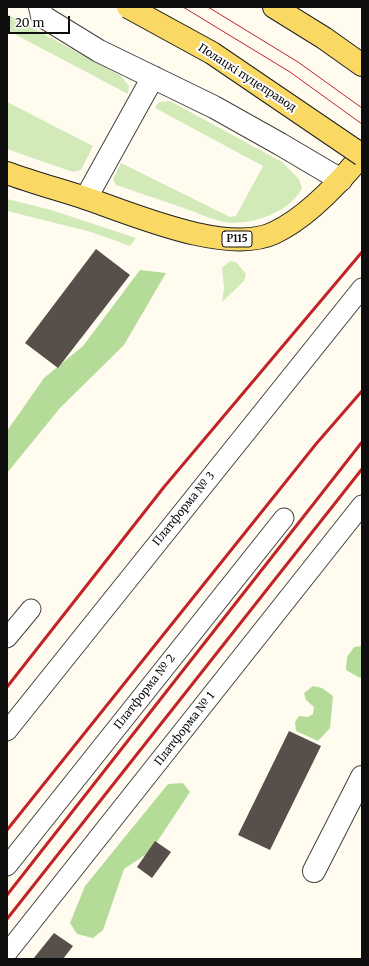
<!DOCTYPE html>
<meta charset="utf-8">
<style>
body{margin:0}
#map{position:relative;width:369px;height:966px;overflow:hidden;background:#fffcef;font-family:Merriweather,serif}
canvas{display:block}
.frame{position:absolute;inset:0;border:8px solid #0e0e0e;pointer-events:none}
.scale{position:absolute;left:8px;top:16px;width:62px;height:18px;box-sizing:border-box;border:2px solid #0e0e0e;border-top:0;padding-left:5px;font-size:12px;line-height:14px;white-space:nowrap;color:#0e0e0e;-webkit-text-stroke:3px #fff;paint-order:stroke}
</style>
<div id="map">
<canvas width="369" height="966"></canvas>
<div class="frame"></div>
<div class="scale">20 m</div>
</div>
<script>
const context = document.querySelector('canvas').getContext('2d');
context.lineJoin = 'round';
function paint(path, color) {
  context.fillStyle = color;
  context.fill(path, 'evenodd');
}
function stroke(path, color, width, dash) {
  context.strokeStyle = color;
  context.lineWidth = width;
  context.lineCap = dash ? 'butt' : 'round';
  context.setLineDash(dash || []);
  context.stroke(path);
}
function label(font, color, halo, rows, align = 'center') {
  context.font = font + ' Merriweather,serif';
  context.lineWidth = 4;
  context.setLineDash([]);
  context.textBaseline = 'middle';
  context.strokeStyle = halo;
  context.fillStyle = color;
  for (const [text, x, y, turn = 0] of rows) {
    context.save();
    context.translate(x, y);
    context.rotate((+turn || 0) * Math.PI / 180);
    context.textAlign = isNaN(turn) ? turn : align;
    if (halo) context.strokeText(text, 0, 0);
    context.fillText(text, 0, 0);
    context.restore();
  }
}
paint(new Path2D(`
 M7,14L121,76L129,86L128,94L7,30Z
 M170,101L282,162L299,179L302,188C290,213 250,226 224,222C214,220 202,215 192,211C167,202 142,194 116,185L113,179L121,163L230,217L236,216L263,166L155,108L159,102Z
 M7,102L93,146L81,170L73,172L7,149Z
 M7,199L51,210L136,238L130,246L91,232L7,211Z
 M230,261L236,262L246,274L244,281L222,302L224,288L222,268Z`), '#d1eab8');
paint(new Path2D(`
 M140,270L166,273L124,345L60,408L7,473V431L44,378L83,346Z
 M362,646V678L358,677L346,670L347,657L354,647Z
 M313,686L322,688L333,696L330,728L318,741L296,731L295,722L299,716L308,717L313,714L314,707L306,700L304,693Z
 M183,783L190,792L151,851L124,869L103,930L93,938L77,934L70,923L85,886L168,784Z`), '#b4db97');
paint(new Path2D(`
 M96,249L130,275L58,368L25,343Z
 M289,731L321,746L270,850L238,835Z
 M155,841L171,852L152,878L137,867Z
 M54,933L73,946L63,959H33Z`), '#574f4a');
const pedestrian = new Path2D(`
 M7,638L31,609
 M7,731L362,288
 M7,866L284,518
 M7,953L362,505`);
const minor = new Path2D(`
 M40,7L42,16L99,51L214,107L280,144L341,180
 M86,198L153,77
 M314,871L362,777`);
const primary = new Path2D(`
 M274,7L324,38L362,65
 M7,173C34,183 61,190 88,199C135,215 227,255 274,233C308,217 339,183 362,155`);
stroke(pedestrian, '#414141', 21);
stroke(minor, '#414141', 24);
stroke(primary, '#1f1f1f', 24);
stroke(pedestrian, '#fff', 19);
stroke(minor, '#fff', 22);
stroke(primary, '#fad864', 22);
stroke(new Path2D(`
 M183,7L290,72L362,124
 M208,7L298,62L362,108`), '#c02429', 1);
stroke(new Path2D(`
 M7,687L164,487L362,252
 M7,830L316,444L362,391
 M7,895L362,442
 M7,919L362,469`), '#c02429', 3);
const primaryBridge = new Path2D(`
 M128,7L212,53L362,155`);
stroke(primaryBridge, '#1f1f1f', 24, []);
stroke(primaryBridge, '#fad864', 22);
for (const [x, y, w] of [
 [237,239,30]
]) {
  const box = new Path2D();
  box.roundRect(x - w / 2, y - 8, w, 16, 3);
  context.fillStyle = '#fff';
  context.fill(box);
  stroke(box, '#0e0e0e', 1);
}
label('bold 10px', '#0e0e0e', null, [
 ["Р115",237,239]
]);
label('11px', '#0e0e0e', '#fff', [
 ["Полацкі пуцеправод",247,78,33],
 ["Платформа № 3",184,509,-51],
 ["Платформа № 2",145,692,-52],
 ["Платформа № 1",185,729,-52]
]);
</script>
